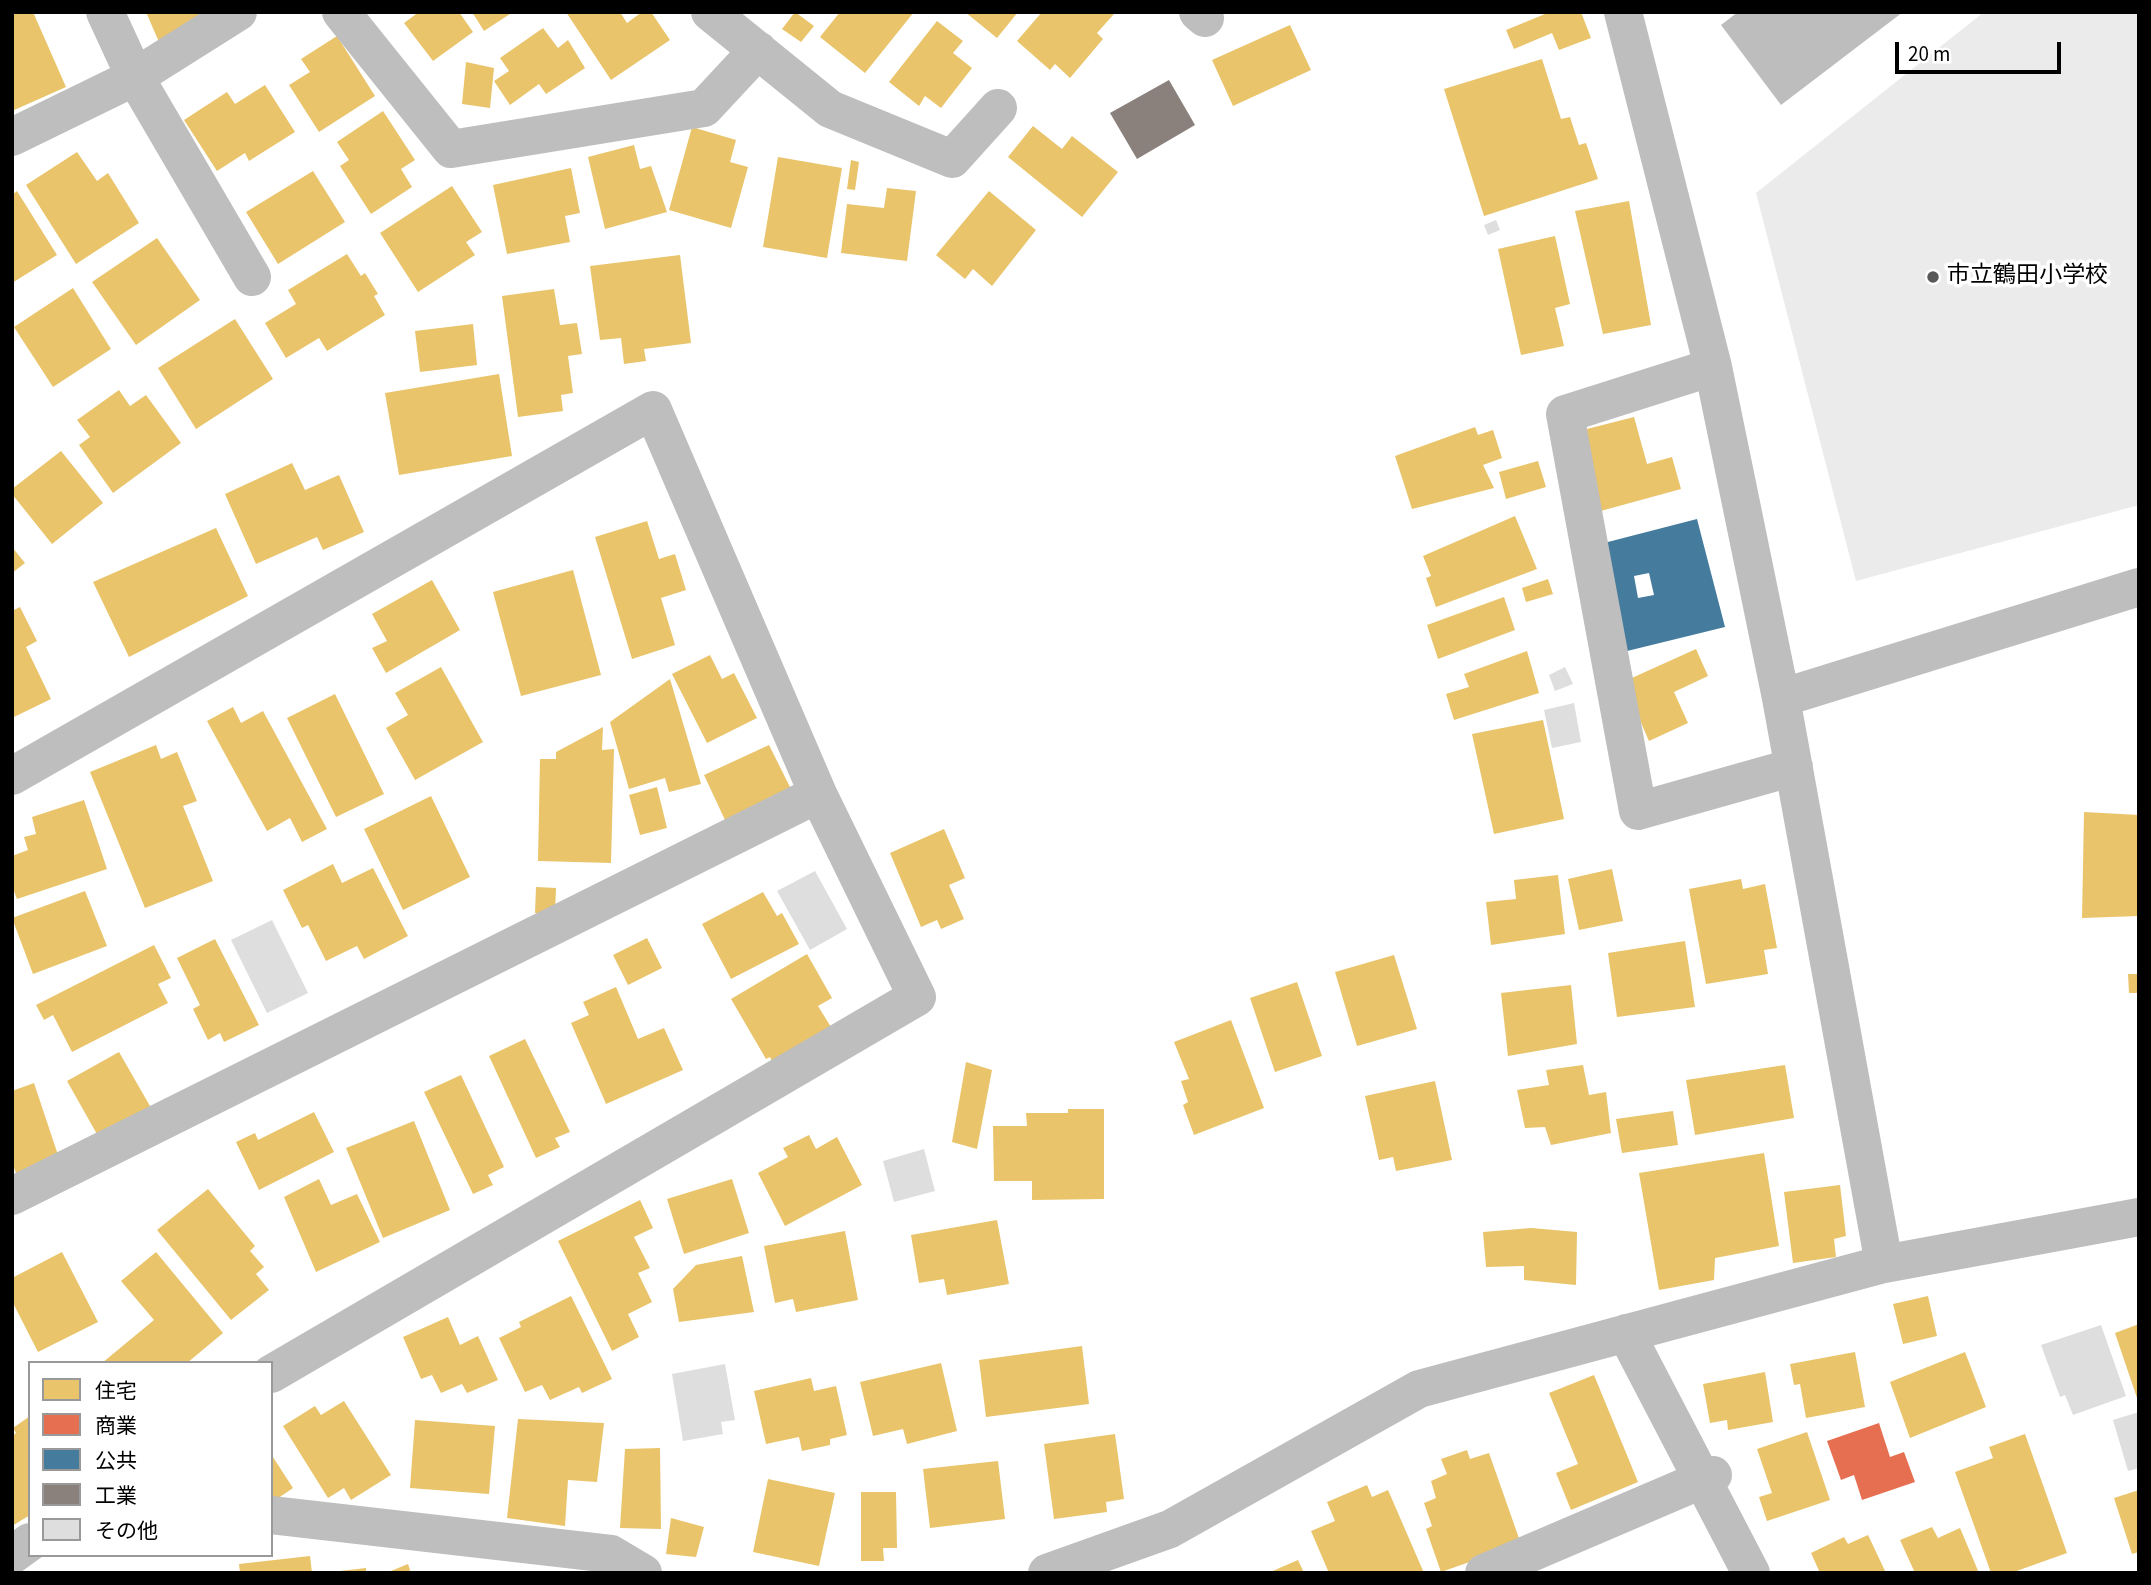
<!DOCTYPE html>
<meta charset="utf-8">
<style>
body{margin:0}
#map{position:relative;width:2151px;height:1585px;overflow:hidden;background:#fff;font-family:"Source Sans 3","Noto Sans JP",sans-serif}
canvas{display:block}
.frame{position:absolute;inset:0;border:14px solid #000;pointer-events:none}
.legend{position:absolute;left:28px;top:1361px;width:245px;height:196px;box-sizing:border-box;background:#fff;border:2px solid #999;margin:0;padding:9px 12px;list-style:none;font-size:21px;color:#000}
.legend li{display:flex;align-items:center;gap:14px;height:35px}
.legend b{width:35px;border:2px solid #999}
.scale{position:absolute;left:1895px;top:42px;width:166px;height:32px;box-sizing:border-box;border:4px solid #000;border-top:0;padding-left:9px;font-size:21px;line-height:24px;white-space:nowrap;color:#000;-webkit-text-stroke:5px #fff;paint-order:stroke}
</style>
<div id="map">
<canvas width="2151" height="1585"></canvas>
<div class="frame"></div>
<ul class="legend">
<li><b style="height:19px;background:#e9c46a"></b>住宅</li>
<li><b style="height:19px;background:#e76f51"></b>商業</li>
<li><b style="height:19px;background:#457b9d"></b>公共</li>
<li><b style="height:19px;background:#8a817c"></b>工業</li>
<li><b style="height:19px;background:#dedede"></b>その他</li>
</ul>
<div class="scale">20 m</div>
</div>
<script>
const context = document.querySelector('canvas').getContext('2d');
context.lineJoin = 'round';
function paint(path, color) {
  context.fillStyle = color;
  context.fill(path, 'evenodd');
}
function stroke(path, color, width, dash) {
  context.strokeStyle = color;
  context.lineWidth = width;
  context.lineCap = dash ? 'butt' : 'round';
  context.setLineDash(dash || []);
  context.stroke(path);
}
function label(font, color, halo, rows, align = 'center') {
  context.font = font + ' "Source Sans 3","Noto Sans JP",sans-serif';
  context.lineWidth = 7;
  context.setLineDash([]);
  context.textBaseline = 'middle';
  context.strokeStyle = halo;
  context.fillStyle = color;
  for (const [text, x, y, turn = 0] of rows) {
    context.save();
    context.translate(x, y);
    context.rotate((+turn || 0) * Math.PI / 180);
    context.textAlign = isNaN(turn) ? turn : align;
    if (halo) context.strokeText(text, 0, 0);
    context.fillText(text, 0, 0);
    context.restore();
  }
}
paint(new Path2D(`
 M1984,12H2139V505L1856,581L1756,193Z`), '#ebebeb');
paint(new Path2D(`
 M1738,12H1903L1781,105L1721,25Z`), '#bdbdbd');
paint(new Path2D(`
 M12,12H33L66,87L12,111Z
 M146,12H204L159,42Z
 M419,12H459L473,32L433,61L404,23Z
 M472,12H513L484,31Z
 M566,12H620L627,23L642,12H651L670,40L611,80Z
 M795,12L814,26L801,42L782,29Z
 M840,12H914L865,73L820,37Z
 M965,12H1018L997,38Z
 M1042,12H1113L1114,14L1097,33L1103,39L1070,78L1055,64L1050,70L1017,41Z
 M1550,12H1581L1591,38L1559,50L1552,33L1514,49L1506,30Z
 M937,21L963,41L953,53L972,68L941,108L925,96L919,106L889,82Z
 M1290,25L1311,70L1233,106L1212,60Z
 M543,28L558,48L568,40L585,68L546,94L539,84L510,105L494,81L509,71L500,58Z
 M337,36L375,96L319,132L289,85L310,72L301,59Z
 M1542,59L1561,119L1570,117L1579,145L1586,143L1598,179L1484,216L1444,89Z
 M466,62L494,68L490,108L462,104Z
 M265,85L295,132L249,161L245,153L217,171L184,120L227,92L235,104Z
 M383,111L415,160L401,169L412,187L371,214L340,166L349,160L337,142Z
 M1033,126L1062,149L1072,136L1118,172L1082,217L1008,157Z
 M692,127L736,140L730,162L748,167L731,228L669,210Z
 M634,145L640,169L651,166L667,212L605,229L588,157Z
 M77,152L97,181L108,173L139,223L76,264L26,185Z
 M778,157L842,168L827,258L763,247Z
 M851,160L859,162L855,190L847,189Z
 M571,168L580,213L565,216L570,242L507,254L493,185Z
 M313,171L345,222L278,264L246,212Z
 M452,186L482,232L466,242L475,255L418,292L380,233Z
 M887,188L916,191L907,261L841,253L847,204L884,208Z
 M17,191L57,255L12,283V195Z
 M989,191L1036,230L992,286L973,269L965,279L936,255Z
 M1629,201L1651,325L1603,334L1575,211Z
 M1555,236L1570,304L1555,308L1564,346L1521,355L1498,249Z
 M157,238L200,300L136,345L92,282Z
 M347,254L361,276L365,273L378,294L374,296L385,315L327,351L319,338L286,358L265,323L296,304L288,290Z
 M680,255L691,343L644,349L646,361L624,364L621,338L600,340L590,266Z
 M73,288L111,349L53,387L14,327Z
 M554,289L560,325L577,323L582,354L568,356L573,393L561,395L563,411L518,417L502,296Z
 M235,319L273,379L196,429L158,368Z
 M473,324L477,365L420,372L415,331Z
 M499,374L512,456L399,475L385,393Z
 M119,390L130,406L146,395L181,443L113,493L79,445L90,437L77,420Z
 M1634,417L1647,464L1672,457L1681,489L1597,512L1579,431Z
 M1475,427L1478,435L1493,430L1502,458L1483,465L1494,488L1412,509L1395,456Z
 M61,451L103,503L52,544L12,494V489Z
 M1538,461L1546,487L1506,499L1499,472Z
 M292,463L305,490L339,475L364,532L323,550L317,537L256,564L225,494Z
 M1515,516L1537,569L1436,607L1426,578L1431,576L1423,556Z
 M647,521L659,559L675,554L686,590L661,598L675,645L632,659L595,537Z
 M216,528L248,596L129,657L93,582Z
 M12,547L25,563L12,573Z
 M573,570L601,675L521,696L493,592Z
 M1548,579L1553,594L1526,602L1522,588Z
 M432,580L460,630L386,673L372,648L387,641L372,614Z
 M1504,597L1515,630L1438,659L1427,625Z
 M20,607L37,641L26,647L51,699L14,717L12,714V611Z
 M1696,649L1708,676L1674,692L1688,723L1649,741L1623,682Z
 M1527,651L1539,693L1454,720L1446,694L1469,687L1464,674Z
 M710,655L722,679L734,673L757,718L707,743L672,674Z
 M441,667L483,742L415,780L386,728L408,715L395,693Z
 M670,679L701,784L669,792L665,778L629,789L610,722Z
 M335,694L384,794L336,817L287,718Z
 M233,707L241,723L263,711L327,829L302,842L290,818L267,831L207,721Z
 M1543,720L1564,819L1494,834L1472,734Z
 M603,727L602,750L614,749L611,863L538,861L540,759H556V752Z
 M156,745L161,759L177,752L197,801L183,806L213,881L145,908L90,772Z
 M769,745L791,789L725,820L704,775Z
 M657,787L667,828L640,835L629,795Z
 M431,796L470,877L403,910L364,829Z
 M84,800L107,869L17,899L12,886V856L28,850L24,837L36,834L32,817Z
 M2084,812L2139,815V916L2082,918Z
 M944,829L965,878L949,885L964,919L941,929L937,920L921,927L890,853Z
 M333,864L342,883L373,868L408,936L364,959L357,946L326,961L308,925L302,928L283,890Z
 M1612,869L1623,921L1579,930L1568,879Z
 M1558,875L1565,934L1491,945L1486,902L1516,899L1514,880Z
 M1741,879L1743,889L1765,884L1777,948L1764,950L1768,974L1706,984L1689,889Z
 M536,887L556,888L555,913H535Z
 M85,891L107,946L33,974L12,918Z
 M763,892L777,916L782,913L799,944L731,979L702,924Z
 M647,938L662,968L628,985L613,955Z
 M215,939L259,1025L224,1042L220,1033L208,1040L193,1009L200,1005L177,958Z
 M1685,941L1695,1007L1617,1017L1608,953Z
 M154,945L171,978L158,984L168,1003L72,1052L53,1015L44,1020L36,1005Z
 M807,954L832,998L818,1006L834,1032L775,1067L770,1057L766,1059L731,999Z
 M1394,955L1417,1029L1357,1046L1335,972Z
 M2128,974H2139V993H2129Z
 M1297,982L1322,1056L1275,1072L1250,998Z
 M1571,985L1577,1044L1508,1056L1501,993Z
 M616,987L638,1039L664,1028L683,1070L606,1104L571,1023L589,1015L583,1002Z
 M1231,1020L1264,1108L1194,1135L1183,1105L1188,1102L1181,1081L1189,1079L1174,1042Z
 M525,1039L570,1132L555,1138L560,1147L536,1158L489,1056Z
 M119,1052L154,1113L102,1143L67,1081Z
 M966,1062L992,1070L977,1149L952,1142Z
 M1583,1065L1589,1095L1606,1092L1611,1133L1551,1145L1545,1127L1525,1128L1517,1090L1549,1085L1546,1070Z
 M1785,1065L1794,1118L1695,1135L1686,1080Z
 M461,1075L504,1167L488,1175L493,1185L473,1194L424,1092Z
 M1435,1081L1452,1160L1396,1171L1393,1157L1379,1160L1365,1096Z
 M34,1083L59,1158L16,1173L12,1162V1091Z
 M1068,1109H1104V1199L1032,1200V1181H994L993,1126H1027L1026,1113H1068Z
 M1673,1111L1678,1145L1622,1153L1616,1119Z
 M314,1112L334,1152L259,1190L236,1142L255,1133L258,1140Z
 M414,1121L450,1210L383,1238L346,1148Z
 M809,1135L816,1149L837,1137L862,1185L785,1226L758,1173L788,1157L783,1148Z
 M1764,1153L1779,1246L1715,1258L1714,1280L1659,1290L1639,1173Z
 M319,1179L331,1205L357,1194L380,1242L316,1272L284,1197Z
 M732,1179L749,1233L684,1254L667,1199Z
 M1840,1185L1846,1236L1834,1239L1836,1257L1793,1263L1784,1192Z
 M208,1189L255,1246L250,1251L264,1267L256,1274L269,1290L231,1320L157,1230Z
 M640,1200L653,1228L634,1237L650,1268L638,1273L652,1302L628,1314L639,1337L612,1351L558,1241Z
 M997,1220L1009,1284L947,1295L944,1279L919,1283L911,1235Z
 M1531,1228L1577,1232L1576,1285L1524,1280V1266L1486,1267L1483,1232Z
 M845,1231L858,1300L796,1312L793,1299L775,1303L764,1246Z
 M62,1252L98,1322L38,1352L12,1301V1278Z
 M156,1252L223,1333L187,1363H102L154,1320L121,1281Z
 M742,1256L754,1312L679,1322L673,1289L696,1265Z
 M571,1296L612,1379L582,1393L579,1387L550,1400L542,1385L525,1392L499,1338L521,1327L519,1322Z
 M1928,1296L1937,1336L1903,1344L1893,1304Z
 M448,1317L460,1345L478,1336L498,1380L467,1393L462,1384L441,1393L432,1375L421,1379L403,1337Z
 M2139,1324V1398H2137L2115,1333Z
 M1082,1346L1089,1404L986,1417L979,1360Z
 M1855,1352L1865,1407L1806,1418L1800,1384L1794,1385L1790,1364Z
 M1965,1352L1986,1407L1910,1438L1890,1382Z
 M941,1363L957,1431L907,1444L903,1429L873,1436L860,1382Z
 M1765,1372L1773,1422L1728,1430L1727,1420L1710,1423L1703,1384Z
 M1594,1375L1638,1482L1571,1510L1556,1473L1578,1464L1549,1393Z
 M811,1378L814,1391L836,1386L847,1435L830,1439V1445L802,1451L799,1437L766,1444L754,1391Z
 M344,1401L391,1475L351,1500L344,1488L328,1498L283,1426L315,1406L321,1415Z
 M30,1416V1515L12,1526V1436L16,1433L13,1428Z
 M518,1419L604,1423L597,1482L568,1480L565,1526L507,1518Z
 M415,1420L495,1426L489,1494L410,1488Z
 M1807,1432L1830,1500L1767,1521L1759,1497L1772,1493L1757,1449Z
 M1115,1434L1124,1499L1106,1502L1107,1512L1054,1519L1044,1444Z
 M2025,1434L2067,1553L2011,1573H1991L1955,1472L1993,1458L1989,1447Z
 M660,1448L661,1529L620,1528L625,1449Z
 M1467,1450L1470,1459L1489,1453L1521,1544L1441,1572L1426,1529L1432,1526L1424,1503L1436,1498L1431,1481L1447,1474L1441,1459Z
 M271,1454L293,1488L271,1503Z
 M998,1461L1005,1519L930,1528L923,1469Z
 M768,1479L835,1493L819,1566L753,1552Z
 M1367,1485L1372,1497L1388,1490L1424,1573H1329L1311,1531L1335,1521L1327,1502Z
 M2139,1490V1552L2132,1554L2114,1498Z
 M861,1492H896L897,1548H883L884,1561H861Z
 M671,1518L704,1527L696,1557L666,1554Z
 M1932,1527L1938,1538L1960,1528L1979,1573H1915L1900,1540Z
 M1868,1535L1886,1573H1820L1811,1553L1844,1537L1848,1544Z
 M310,1556L312,1573H240L239,1564Z
 M1298,1560L1304,1573H1268Z
 M408,1564L411,1573H386Z
 M366,1568V1573H340V1571Z`), '#e9c46a');
paint(new Path2D(`
 M1879,1423L1890,1457L1904,1452L1915,1482L1862,1500L1854,1475L1841,1480L1827,1441Z`), '#e76f51');
paint(new Path2D(`
 M1697,519L1725,627L1619,653L1604,543ZM1649,573L1654,595L1638,598L1634,576Z`), '#457b9d');
paint(new Path2D(`
 M1169,80L1195,125L1137,159L1110,113Z`), '#8a817c');
paint(new Path2D(`
 M1496,220L1500,230L1488,235L1484,225Z
 M1565,667L1573,684L1555,691L1549,675Z
 M1574,703L1581,742L1552,748L1544,710Z
 M815,871L847,929L810,950L777,891Z
 M272,920L308,993L267,1013L231,940Z
 M924,1149L935,1191L894,1202L883,1161Z
 M2101,1325L2126,1396L2073,1415L2065,1395L2060,1397L2041,1345Z
 M725,1364L735,1420L721,1422L723,1434L683,1441L672,1374Z
 M2139,1412V1468L2128,1471L2113,1420Z`), '#dedede');
stroke(new Path2D(`
 M105,12L135,77L252,277
 M341,12L451,149L704,108L758,50
 M710,12L830,109L952,159L998,108
 M1198,12L1205,18
 M1623,12L1713,367L1781,698
 M12,137L135,77L238,12
 M1713,367L1565,414L1638,811L1794,767
 M12,776L653,410L818,794
 M12,1196L818,794L917,997L271,1374
 M1884,1264L1781,698L2139,587
 M1626,1333L1751,1573
 M271,1515L611,1554L643,1573
 M12,1555L30,1542
 M1047,1573L1170,1529L1419,1389L1884,1264L2139,1217
 M1484,1573L1713,1475`), '#bebebe', 38);
for (const [x, y, r, color] of [
 [1933,277,7,"#595959"]
]) {
  const dot = new Path2D();
  dot.arc(x, y, r, 0, 2 * Math.PI);
  context.fillStyle = color;
  context.fill(dot);
  stroke(dot, '#fff', 2.5);
}
label('23px', '#000', '#fff', [
 ["市立鶴田小学校",1947,277]
], 'left');
</script>
